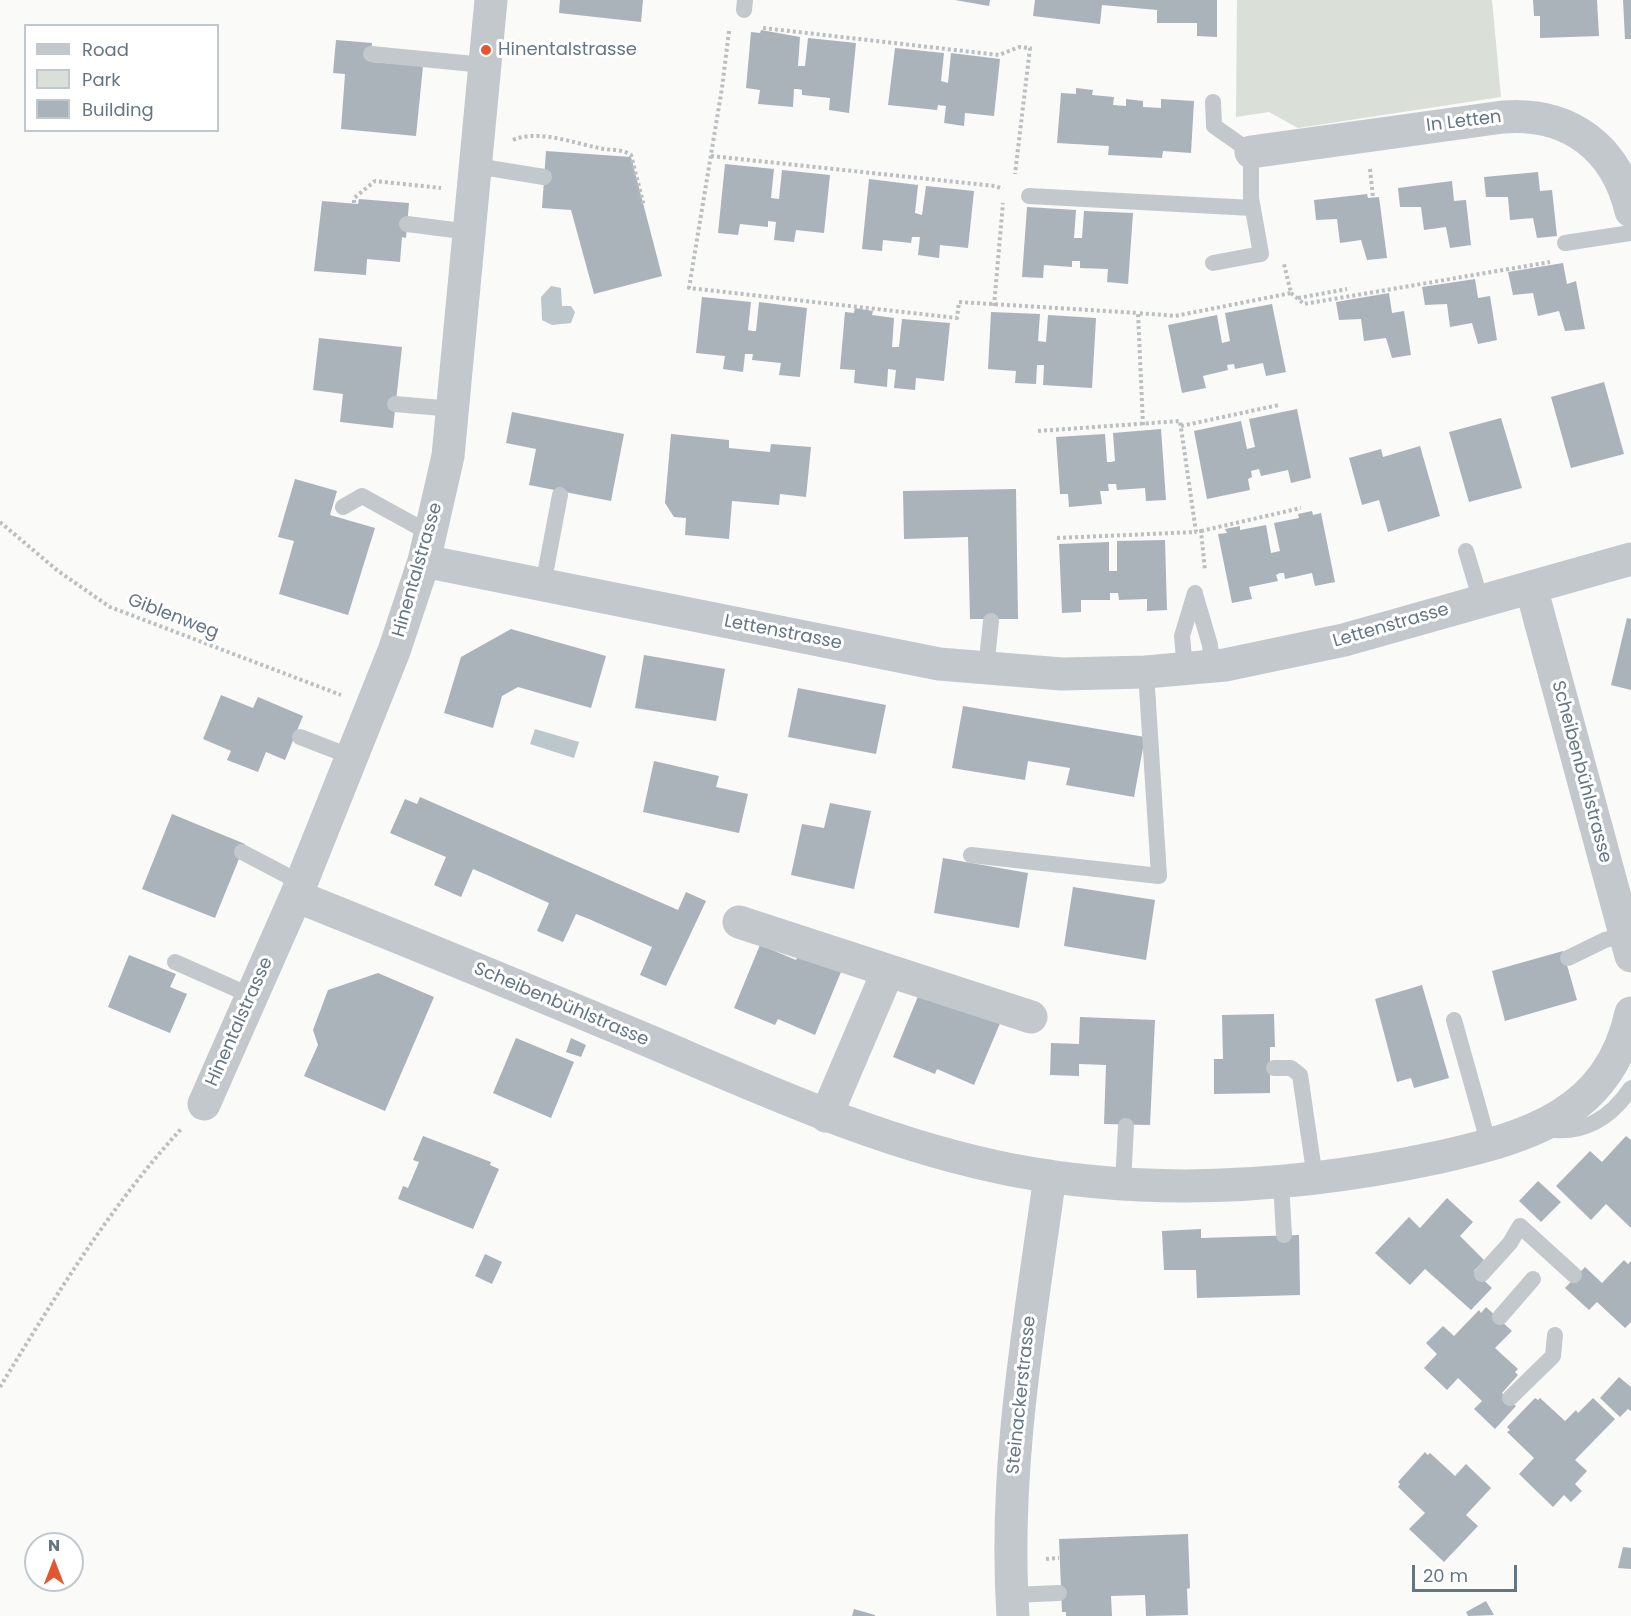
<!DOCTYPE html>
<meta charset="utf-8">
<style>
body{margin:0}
#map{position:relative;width:1631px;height:1616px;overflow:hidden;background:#fafaf8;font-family:Poppins,sans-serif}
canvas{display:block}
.legend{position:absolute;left:24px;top:24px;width:195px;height:108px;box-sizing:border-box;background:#fff;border:2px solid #c1c8cd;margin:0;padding:8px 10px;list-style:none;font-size:18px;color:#657683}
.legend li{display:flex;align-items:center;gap:12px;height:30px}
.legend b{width:30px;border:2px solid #c1c8cd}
.north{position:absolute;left:24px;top:1532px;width:60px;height:60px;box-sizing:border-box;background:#fff;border:2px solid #c1c8cd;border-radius:50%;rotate:0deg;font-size:16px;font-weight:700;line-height:24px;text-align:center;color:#657683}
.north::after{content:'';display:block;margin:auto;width:21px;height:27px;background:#e4572e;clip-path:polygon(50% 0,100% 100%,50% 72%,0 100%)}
.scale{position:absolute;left:1412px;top:1565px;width:105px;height:27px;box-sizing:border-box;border:3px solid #657683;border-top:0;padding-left:8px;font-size:18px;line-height:21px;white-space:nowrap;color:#657683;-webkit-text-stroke:4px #fff;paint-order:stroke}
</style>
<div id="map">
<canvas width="1631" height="1616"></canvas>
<ul class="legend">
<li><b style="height:8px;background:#c3c8cc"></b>Road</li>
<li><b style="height:16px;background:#dadfd7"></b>Park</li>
<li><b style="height:16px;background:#aab3b9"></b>Building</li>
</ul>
<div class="north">N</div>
<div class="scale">20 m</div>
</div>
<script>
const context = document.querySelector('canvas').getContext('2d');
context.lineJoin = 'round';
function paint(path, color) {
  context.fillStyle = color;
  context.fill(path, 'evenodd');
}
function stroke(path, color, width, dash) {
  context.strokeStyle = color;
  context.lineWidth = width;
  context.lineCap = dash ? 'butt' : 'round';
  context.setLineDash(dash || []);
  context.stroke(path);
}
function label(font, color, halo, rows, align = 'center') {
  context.font = font + ' Poppins,sans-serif';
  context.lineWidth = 6;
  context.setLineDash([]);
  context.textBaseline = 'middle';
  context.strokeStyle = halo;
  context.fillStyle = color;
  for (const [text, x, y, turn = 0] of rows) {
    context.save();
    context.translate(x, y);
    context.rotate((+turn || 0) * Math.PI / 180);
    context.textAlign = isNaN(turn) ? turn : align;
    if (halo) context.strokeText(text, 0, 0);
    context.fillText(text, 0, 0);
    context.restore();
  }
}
paint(new Path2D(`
 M1237,0H1492L1501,97L1298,128L1269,112L1236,117Z`), '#dadfd7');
paint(new Path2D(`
 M551,286L561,288L562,306H571L575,312L571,323L552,325L542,320L541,297Z
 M535,729L579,742L574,758L530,744Z`), '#bbc7cb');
paint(new Path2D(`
 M560,0H643L641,22L559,13Z
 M955,0H990L989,6Z
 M1035,0H1217V37L1197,36V23H1157V10L1102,5L1100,24L1033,16Z
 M1533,0H1597L1599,36L1540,38V16H1534Z
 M1623,0H1631V39H1625Z
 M761,30L800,37L798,66H805L808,38L856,43L849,113L829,110L830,98L802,95V90L798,89H794L793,107L758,104L760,90L746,88L751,32L760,33Z
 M336,40L372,43L371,62L423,66L416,136L341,129L345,74L333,73Z
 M895,48L944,53L941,81L948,83L951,53L1000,59L994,116L965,113L964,126L944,123L946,106L938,105L937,110L888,105Z
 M1076,88L1093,90L1092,95L1114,97L1113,105L1126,106V99L1143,101V107L1161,108V99L1194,101L1191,153L1163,151L1162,158L1108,155L1109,146L1057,143L1061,93L1076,94Z
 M546,151L631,157L662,276L594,294L571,210L542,208Z
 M725,164L774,169L771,198L779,199L782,170L830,175L824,233L796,230L794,242L774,240L776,222L768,221V227L740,224L738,235L718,233Z
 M1538,172L1540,191L1552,190L1557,236L1537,238L1533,218L1510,220L1508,197H1486L1484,177Z
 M869,179L918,185L915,213L922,215L926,186L974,191L968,248L940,245L939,258L918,255L920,237H912L911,243L883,240L882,251L862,249Z
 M1452,181L1454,201L1466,200L1471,245L1450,248L1446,227L1424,230L1421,207H1400L1398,188Z
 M1367,194L1368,198L1379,197L1387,258L1367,260L1361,240L1340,243L1337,219L1316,220L1314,200Z
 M359,199L409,203L406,238L402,237L400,262L367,259L366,275L314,271L322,201L358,204Z
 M1027,207L1076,210L1074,238H1082L1084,211L1133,213L1128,284L1107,282L1108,269L1080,268V261H1072V267L1044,265L1043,278L1022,277Z
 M1563,263L1567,284L1576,281L1585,329L1565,331L1559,311L1538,316L1533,293L1513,295L1508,272Z
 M1475,279L1478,298L1490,296L1497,340L1478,344L1472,323L1450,327L1447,304L1425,305L1422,287Z
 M1389,293L1392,313L1404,311L1411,355L1392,358L1386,338L1364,341L1361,319L1339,320L1336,302Z
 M702,297L751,302L748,330L752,331H756L759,302L807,308L800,377L779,375L781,363L752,360L753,354H745L743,372L723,369L725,356L696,353Z
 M1272,304L1286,372L1266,376L1263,363L1235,369L1234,364L1227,365L1228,370L1203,376L1206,388L1182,393L1168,325L1217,315L1222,343L1230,341L1225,313Z
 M855,308L873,311L872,315L894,318L892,347H899L902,319L950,323L944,381L916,378L915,390L894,388L896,370L888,369L887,387L854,383L855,370L840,369L845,312L854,313Z
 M991,312L1040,314L1038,341L1046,342L1048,315L1096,318L1092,388L1043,385L1044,365H1037L1036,384L1015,383L1016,371L988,369Z
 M319,338L402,347L393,428L340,422L343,394L313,390Z
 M1604,382L1624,454L1571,468L1551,397Z
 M1297,409L1311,478L1291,483L1288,470L1261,476L1259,469L1251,471L1252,477L1248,479L1250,490L1207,499L1194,431L1241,421L1247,449L1255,447L1249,419Z
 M512,412L624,434L611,501L529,485L536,449L506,443Z
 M1501,418L1522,488L1469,502L1449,432Z
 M1161,429L1166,500L1146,501L1145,488L1117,490L1116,484H1108L1109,491H1100L1102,504L1069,507L1068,494H1060L1056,437L1105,434L1107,462H1111L1115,461L1113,433Z
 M671,434L729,440V448L770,452L771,444L811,447L806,497L780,494L779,505L732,501L729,539L685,535L686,518L674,517L665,503Z
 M1420,446L1440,516L1388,532L1379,500L1362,505L1349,458L1381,449L1383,457Z
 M295,479L337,491L330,515L375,528L348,615L279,594L294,541L278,537Z
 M1016,489L1018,619H970L968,537L904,539L903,491Z
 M1312,511L1313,515L1321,513L1335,582L1315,586L1312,573L1285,579L1284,573H1280L1276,575L1278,581L1249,587L1252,599L1232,603L1218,534L1227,533L1225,529L1240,526V530L1266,525L1271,553L1280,551L1274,523L1299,518L1298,514Z
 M1165,540L1167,610L1147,611V599L1119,600L1118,593H1110V600H1081V612L1062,613L1059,544L1109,542V571H1117V541Z
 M1627,618L1631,619V690L1611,685Z
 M511,629L606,656L591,708L518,687L502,696L493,728L444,713L461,657Z
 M644,655L725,669L716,721L635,708Z
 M798,688L886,705L876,754L788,737Z
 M221,695L253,708L258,697L303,716L285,760L266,752L258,772L227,760L231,751L203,739Z
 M963,706L1145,737L1134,797L1066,785L1070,768L1028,761L1025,780L952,768Z
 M654,761L719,776L716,787L748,794L739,833L643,812Z
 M420,797L678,910L686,892L706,901L666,986L640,975L652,947L589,919L576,914L563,942L537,931L549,903L487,875L473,869L461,897L434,885L446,857L390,833L405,799L417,804Z
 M830,803L871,811L854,889L791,875L802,824L824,828Z
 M172,814L245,844L215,918L142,889Z
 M943,858L1028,873L1019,928L934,913Z
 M1073,887L1155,900L1146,960L1064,946Z
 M760,945L796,960L799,954L841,972L815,1035L778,1019L775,1025L734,1008Z
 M1563,951L1577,1000L1505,1021L1492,971Z
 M129,955L176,974L170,987L187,994L170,1033L108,1007Z
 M378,973L434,997L385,1111L304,1076L318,1045L313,1030L328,990Z
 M1422,985L1449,1078L1414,1088L1411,1078L1397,1082L1375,999Z
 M919,994L1001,1021L974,1085L937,1069L935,1074L893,1057Z
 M1274,1014L1275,1047H1270V1093L1214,1094V1059H1223L1222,1015Z
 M1080,1017L1155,1020L1150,1125L1104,1124L1106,1065L1079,1064V1076L1050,1075L1051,1043L1079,1044Z
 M516,1038L574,1062L551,1118L493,1093Z
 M571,1038L586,1045L581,1057L566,1052Z
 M423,1136L491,1162L490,1165L499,1169L473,1229L398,1199L403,1186L408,1188L419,1162L413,1160Z
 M1626,1136L1631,1140V1228L1606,1204L1591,1220L1556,1186L1590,1151L1602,1162Z
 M1538,1181L1561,1202L1541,1222L1519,1201Z
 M1447,1198L1473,1222L1460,1236L1484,1260L1474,1271L1492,1288L1471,1310L1425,1269L1410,1285L1375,1253L1409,1217L1420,1228Z
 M1201,1229V1238L1299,1235L1300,1295L1197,1298L1196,1270H1164L1162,1231Z
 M485,1254L502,1262L492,1284L475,1276Z
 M1624,1260L1628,1264L1631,1261V1322L1625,1328L1597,1302L1589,1310L1565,1288L1585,1267L1602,1283Z
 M1486,1307L1512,1331L1495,1348L1518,1369L1515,1372L1518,1375L1502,1393L1516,1406L1495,1429L1474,1409L1482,1401L1458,1378L1447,1390L1424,1368L1437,1354L1426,1343L1443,1326L1454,1336L1479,1310L1481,1313Z
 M1619,1377L1631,1387V1411L1628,1409L1620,1417L1600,1398Z
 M1535,1398L1538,1400L1540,1398L1565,1421L1576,1410L1578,1413L1593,1398L1615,1419L1575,1460L1587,1471L1575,1484L1582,1491L1571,1502L1564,1495L1553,1507L1519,1474L1534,1458L1507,1432L1510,1430L1507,1427Z
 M1425,1452L1428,1455L1430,1453L1455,1476L1466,1464L1491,1488L1466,1515L1478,1526L1444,1562L1409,1529L1425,1513L1398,1487L1400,1484L1398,1482Z
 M1188,1534L1190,1588L1187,1589L1188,1615L1146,1616L1145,1595L1111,1596L1112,1616H1066V1612H1062L1059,1539Z
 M1623,1547L1631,1548V1569L1618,1568Z
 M1486,1601L1494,1615L1468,1616L1466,1612Z
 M854,1609L875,1615V1616H852Z`), '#aab3b9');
stroke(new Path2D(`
 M763,28L999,55L1019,47L1030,48L1015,174
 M729,31L722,88L689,288L957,318L959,302L1138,313
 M513,140C539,129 573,143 599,148C610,151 620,148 631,155L644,206
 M711,156L995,186L1003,189
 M1370,169L1373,197
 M354,203V198L375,181L441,188
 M1291,293L1304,304L1550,262
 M1298,298L1347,289
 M994,306L1003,203
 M1143,425L1138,313L1175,316L1291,293L1284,264
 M1181,426L1279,405
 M1038,431L1180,421L1196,532L1201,531L1205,570
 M0,522L58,571L110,607L341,695
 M1201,531L1301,508
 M1057,538L1196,532
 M0,1387C55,1297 110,1206 182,1128
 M1046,1559L1059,1558`), '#bbbfc2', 4, [3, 3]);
stroke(new Path2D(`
 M744,10L745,0
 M371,54L484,65
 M1213,102L1214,126L1251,152V198L1261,254L1213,263
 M476,166L544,177
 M1029,196L1252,208
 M407,224L470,232
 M1565,243L1631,233
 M395,404L453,409
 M343,507L362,496L431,534
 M1466,551L1481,601
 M543,585L560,495
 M1195,594L1210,645L1212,666
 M986,669L991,621
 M1185,669L1182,636L1195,593
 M300,737L352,757
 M242,852L301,883
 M971,855L1159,876L1146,672
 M1568,958L1605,940L1625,935
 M175,962L252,996
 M1454,1020L1489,1145
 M1274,1068H1291L1300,1075L1315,1178
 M1546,1129C1583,1135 1610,1119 1631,1088
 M1281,1182L1284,1235
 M1123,1183L1126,1126
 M1482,1274L1510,1243L1520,1226L1574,1275
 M1500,1317L1533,1279
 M1510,1398L1553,1356L1555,1335
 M1012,1595L1059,1593`), '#c3c8cc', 16);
stroke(new Path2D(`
 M1251,152L1503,117C1569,112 1616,147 1631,211
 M424,561L939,664L1062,674L1146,672L1225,665L1344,640L1631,559
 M1531,587L1631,956
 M296,896C418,945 540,995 661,1046C776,1095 889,1146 1012,1170C1153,1197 1301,1187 1440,1157C1528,1137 1609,1114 1631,1013
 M739,922L1031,1017
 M204,1104L296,896L394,651L424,561L448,456L491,0
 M826,1116L888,971
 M1013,1616C1003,1468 1030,1322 1050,1176`), '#c3c8cc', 33);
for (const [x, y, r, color] of [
 [486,50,6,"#e4572e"]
]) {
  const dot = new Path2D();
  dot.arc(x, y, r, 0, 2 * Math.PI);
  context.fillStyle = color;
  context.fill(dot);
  stroke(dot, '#fff', 2);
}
label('18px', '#657683', '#fff', [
 ["Hinentalstrasse",498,50]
], 'left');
label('18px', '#657683', '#fff', [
 ["In Letten",1464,122,-7],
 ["Hinentalstrasse",418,570,-74],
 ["Giblenweg",173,617,21],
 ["Lettenstrasse",1391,626,-16],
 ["Lettenstrasse",783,633,11],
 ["Scheibenbühlstrasse",1581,772,75],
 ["Scheibenbühlstrasse",561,1005,23],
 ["Hinentalstrasse",240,1022,-66],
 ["Steinackerstrasse",1022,1395,-84]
]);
</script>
